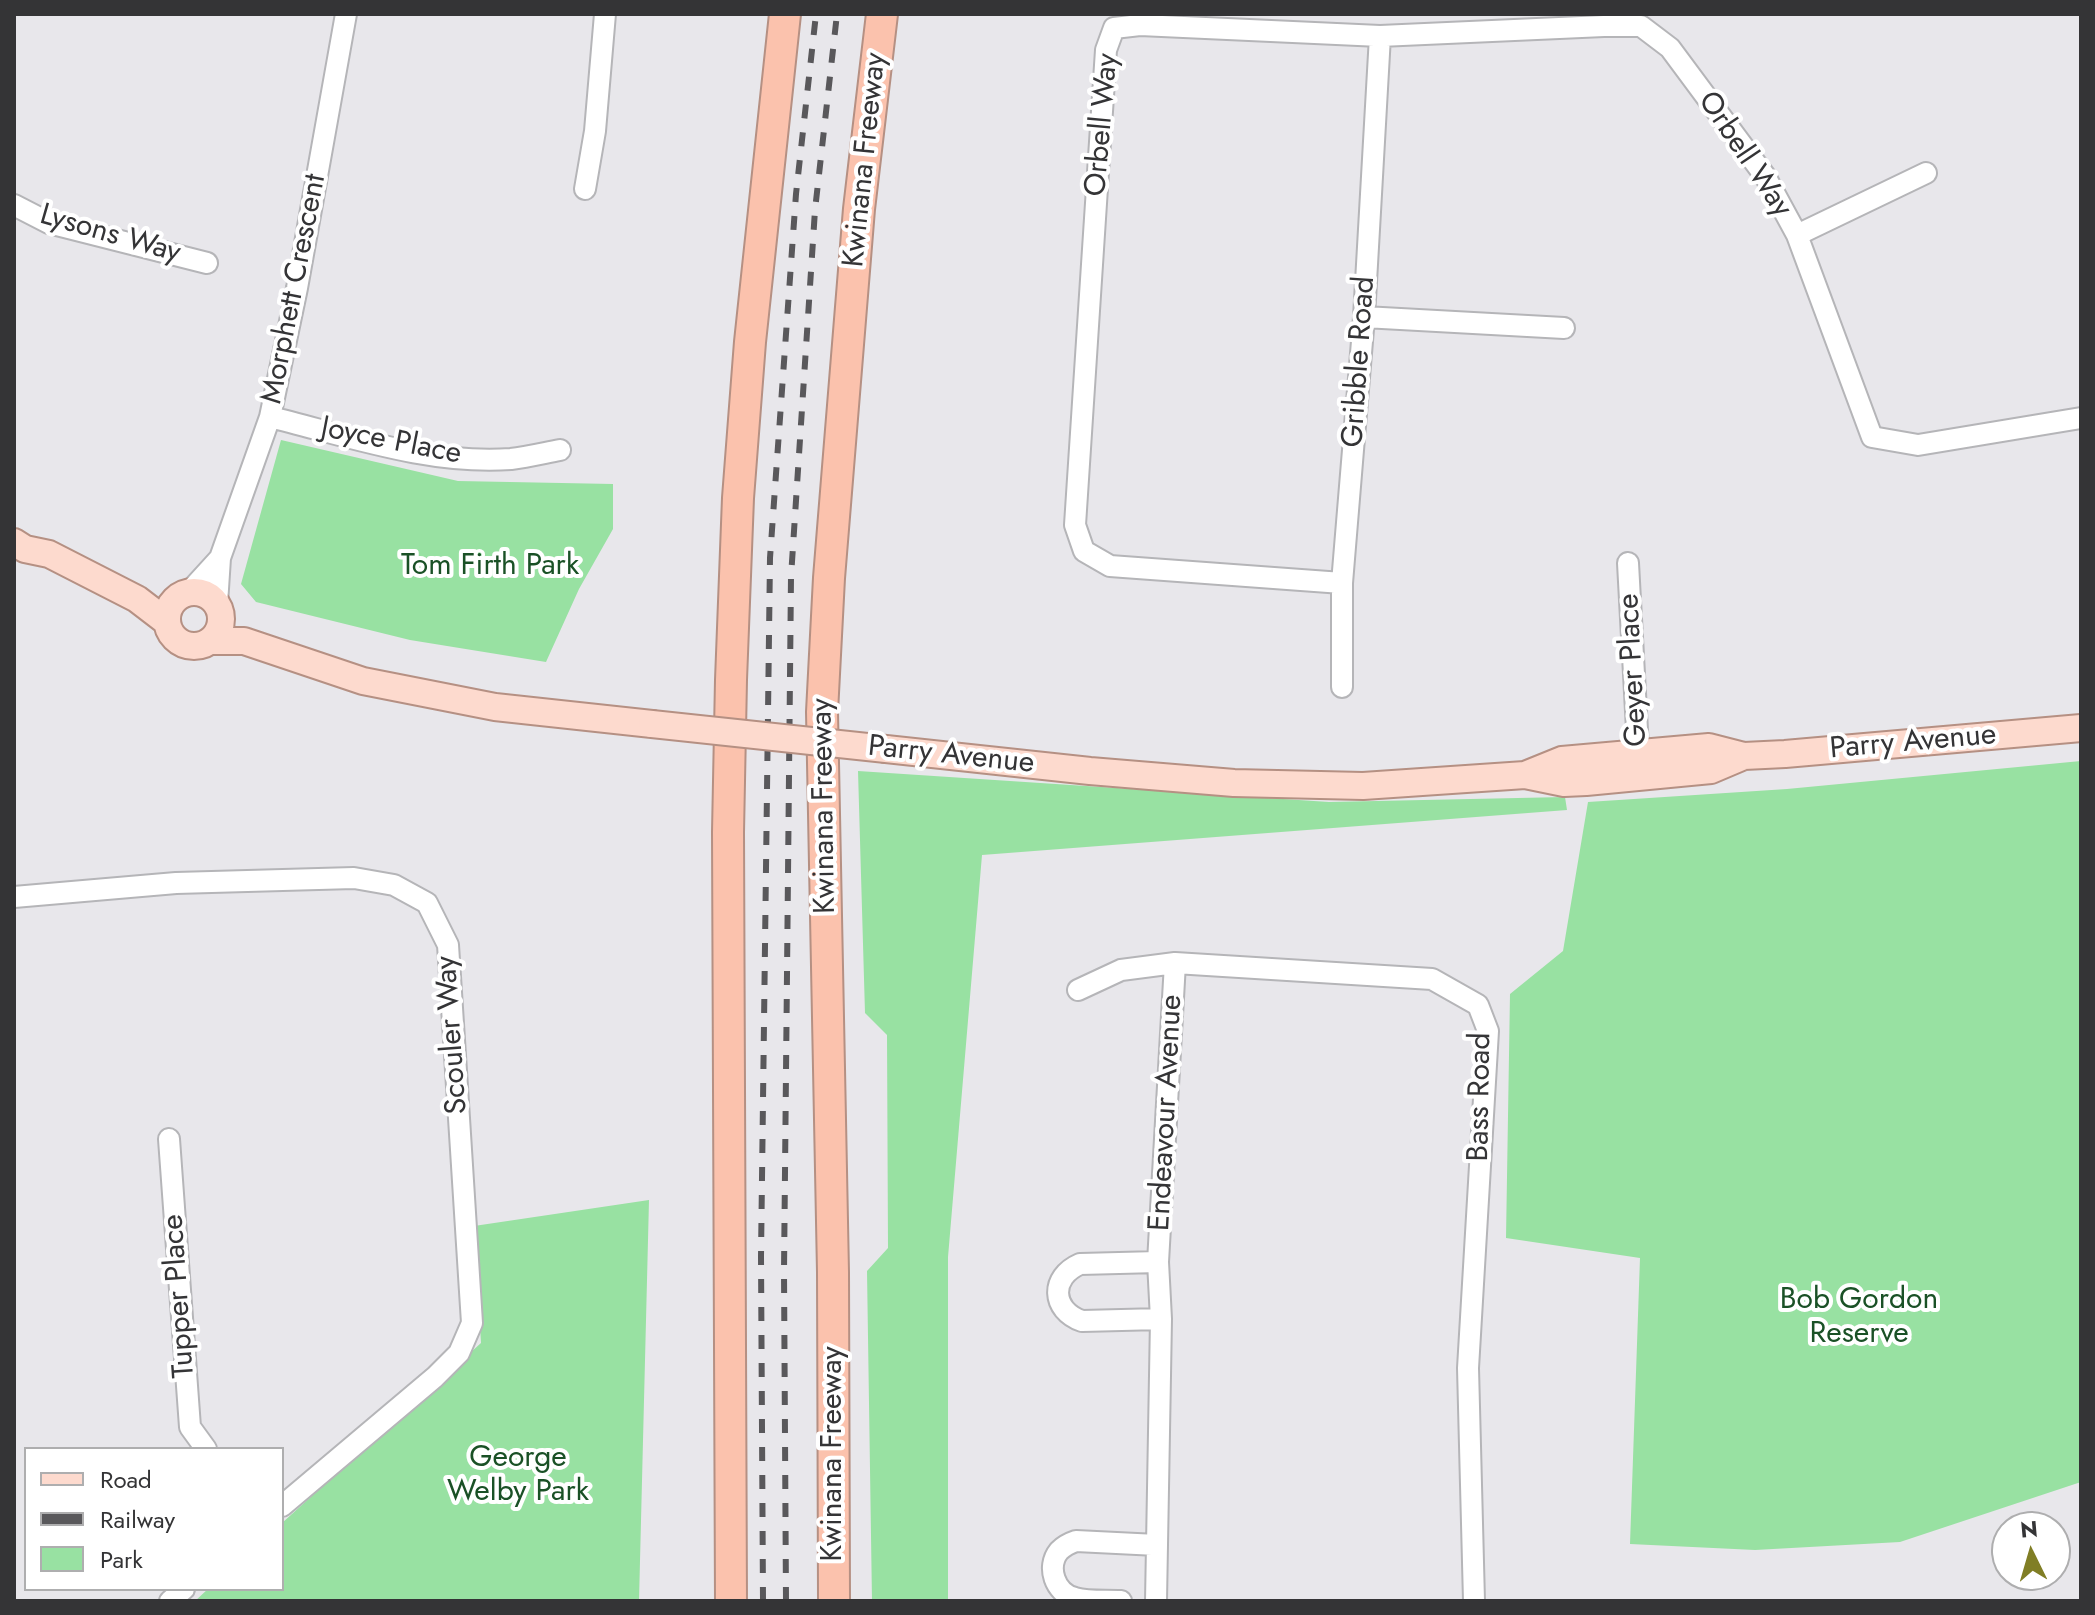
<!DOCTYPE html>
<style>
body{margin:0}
#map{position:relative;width:2095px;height:1615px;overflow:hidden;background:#e8e7eb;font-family:Jost,sans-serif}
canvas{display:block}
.frame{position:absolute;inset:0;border:16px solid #343436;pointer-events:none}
.legend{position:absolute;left:24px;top:1447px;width:260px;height:144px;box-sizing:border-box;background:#fff;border:2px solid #aeaeaf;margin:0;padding:10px 14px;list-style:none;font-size:24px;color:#343436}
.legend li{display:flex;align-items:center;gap:16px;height:40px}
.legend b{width:40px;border:2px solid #aeaeaf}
.north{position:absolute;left:1991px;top:1511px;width:80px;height:80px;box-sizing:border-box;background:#fff;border:2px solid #aeaeaf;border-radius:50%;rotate:355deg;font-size:22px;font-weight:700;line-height:32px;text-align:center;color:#343436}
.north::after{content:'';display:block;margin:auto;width:28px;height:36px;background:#807e25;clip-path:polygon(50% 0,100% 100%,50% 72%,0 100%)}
</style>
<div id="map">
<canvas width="2095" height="1615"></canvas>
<div class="frame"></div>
<ul class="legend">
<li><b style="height:10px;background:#fddace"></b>Road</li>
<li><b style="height:10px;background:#59585b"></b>Railway</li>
<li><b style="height:22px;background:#98e1a2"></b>Park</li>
</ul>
<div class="north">N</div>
</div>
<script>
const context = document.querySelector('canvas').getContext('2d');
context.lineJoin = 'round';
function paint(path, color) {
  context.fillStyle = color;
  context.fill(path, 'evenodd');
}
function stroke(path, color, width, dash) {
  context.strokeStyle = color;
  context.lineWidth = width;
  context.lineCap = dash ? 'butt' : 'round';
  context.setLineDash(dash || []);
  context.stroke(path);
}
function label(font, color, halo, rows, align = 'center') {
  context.font = font + ' Jost,sans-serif';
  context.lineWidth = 8;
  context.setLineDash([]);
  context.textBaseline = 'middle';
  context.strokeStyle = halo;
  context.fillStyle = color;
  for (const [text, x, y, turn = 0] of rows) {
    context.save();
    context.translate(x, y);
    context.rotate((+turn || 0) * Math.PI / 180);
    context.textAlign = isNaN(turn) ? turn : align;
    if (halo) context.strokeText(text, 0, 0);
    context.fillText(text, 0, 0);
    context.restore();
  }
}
paint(new Path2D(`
 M281,440L458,481L613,484V529L579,589L546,662L410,640L256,602L241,584Z
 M2081,761V1482L1900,1542L1755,1550L1630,1544L1640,1258L1506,1238L1510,994L1563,951L1588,802L1787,789Z
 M858,771L1329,802L1565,797L1567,810L982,855L948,1257V1601H872L867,1271L888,1248L887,1035L865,1013Z
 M649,1200L639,1601H195L208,1589H282V1523L481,1343L474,1226Z`), '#98e1a2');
const minor = new Path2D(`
 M585,189L595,131L605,14
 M14,205L49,223L207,263
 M1797,235L1926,173
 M1364,317L1564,328
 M270,417C348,436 430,465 511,459C527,457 544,453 560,450
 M1628,563L1639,767
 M1342,583L1110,566L1084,551L1075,525L1106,50L1114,28L1140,25L1380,36L1604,26H1641L1670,48L1765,176L1797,235L1872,437L1918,445L2081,418
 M189,592L220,558
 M217,604L220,558L270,417L297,288L346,14
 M1342,687V583L1364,317L1380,36
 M14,897L176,883L354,878L394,885L427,903L448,945L472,1323L459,1353L435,1377L282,1506
 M1078,990L1121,970L1175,963L1432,979L1478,1005L1488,1031L1468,1368L1474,1601
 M169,1139L190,1427L206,1449
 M1158,1262L1080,1264C1050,1277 1051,1310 1082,1321L1161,1319
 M170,1601L184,1589
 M1121,1601C1106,1600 1089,1602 1075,1598C1055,1593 1046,1567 1059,1551C1064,1546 1070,1543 1076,1541L1157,1545
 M1156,1601L1161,1319L1158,1262L1175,963`);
const major = new Path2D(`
 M14,542L25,549L49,554L137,599L167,622
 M167 619a27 27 0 1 1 54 0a27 27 0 1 1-54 0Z
 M210,641H244L363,681L495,707L652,724
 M886,749L1090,771L1234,783L1363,786L1525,775L1564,783L1586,782L1711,770L1744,756
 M1525,775L1562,760L1709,747L1744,756L1785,754L2081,728`);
const highway = new Path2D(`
 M731,1601L728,832L731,680L738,498L750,342L785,14
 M834,1601L833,1272L822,712L829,578L859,209L882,14`);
stroke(minor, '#b5b5b8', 24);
stroke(major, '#b59083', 30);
stroke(highway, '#b59083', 34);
stroke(minor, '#fff', 20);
stroke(major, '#fddace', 26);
stroke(highway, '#fbc2ad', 30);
stroke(new Path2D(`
 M763,1601L761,1256L770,558L796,194L816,14
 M786,1601L784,1271L791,577L815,210L837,14`), '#59585b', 6, [14, 14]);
const majorBridge = new Path2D(`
 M652,724L886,749`);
stroke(majorBridge, '#b59083', 30, []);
stroke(majorBridge, '#fddace', 26);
label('30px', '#343436', '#fff', [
 ["Orbell Way",1103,125,-85],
 ["Orbell Way",1744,155,56],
 ["Kwinana Freeway",866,160,-84],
 ["Lysons Way",110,235,16],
 ["Morphett Crescent",295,289,-79],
 ["Gribble Road",1360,362,-86],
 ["Joyce Place",391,442,11],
 ["Geyer Place",1634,670,-93],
 ["Parry Avenue",1913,743,-5],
 ["Parry Avenue",951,756,6],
 ["Kwinana Freeway",825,806,-91],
 ["Scouler Way",453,1035,-94],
 ["Bass Road",1481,1097,-89],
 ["Endeavour Avenue",1167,1113,-87],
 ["Tupper Place",180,1296,-94],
 ["Kwinana Freeway",834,1454,-90]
]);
label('30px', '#1a5126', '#fff', [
 ["Tom Firth Park",490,567],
 ["Bob Gordon",1859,1301],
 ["Reserve",1859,1335],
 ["George",518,1459],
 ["Welby Park",518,1493]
]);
</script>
